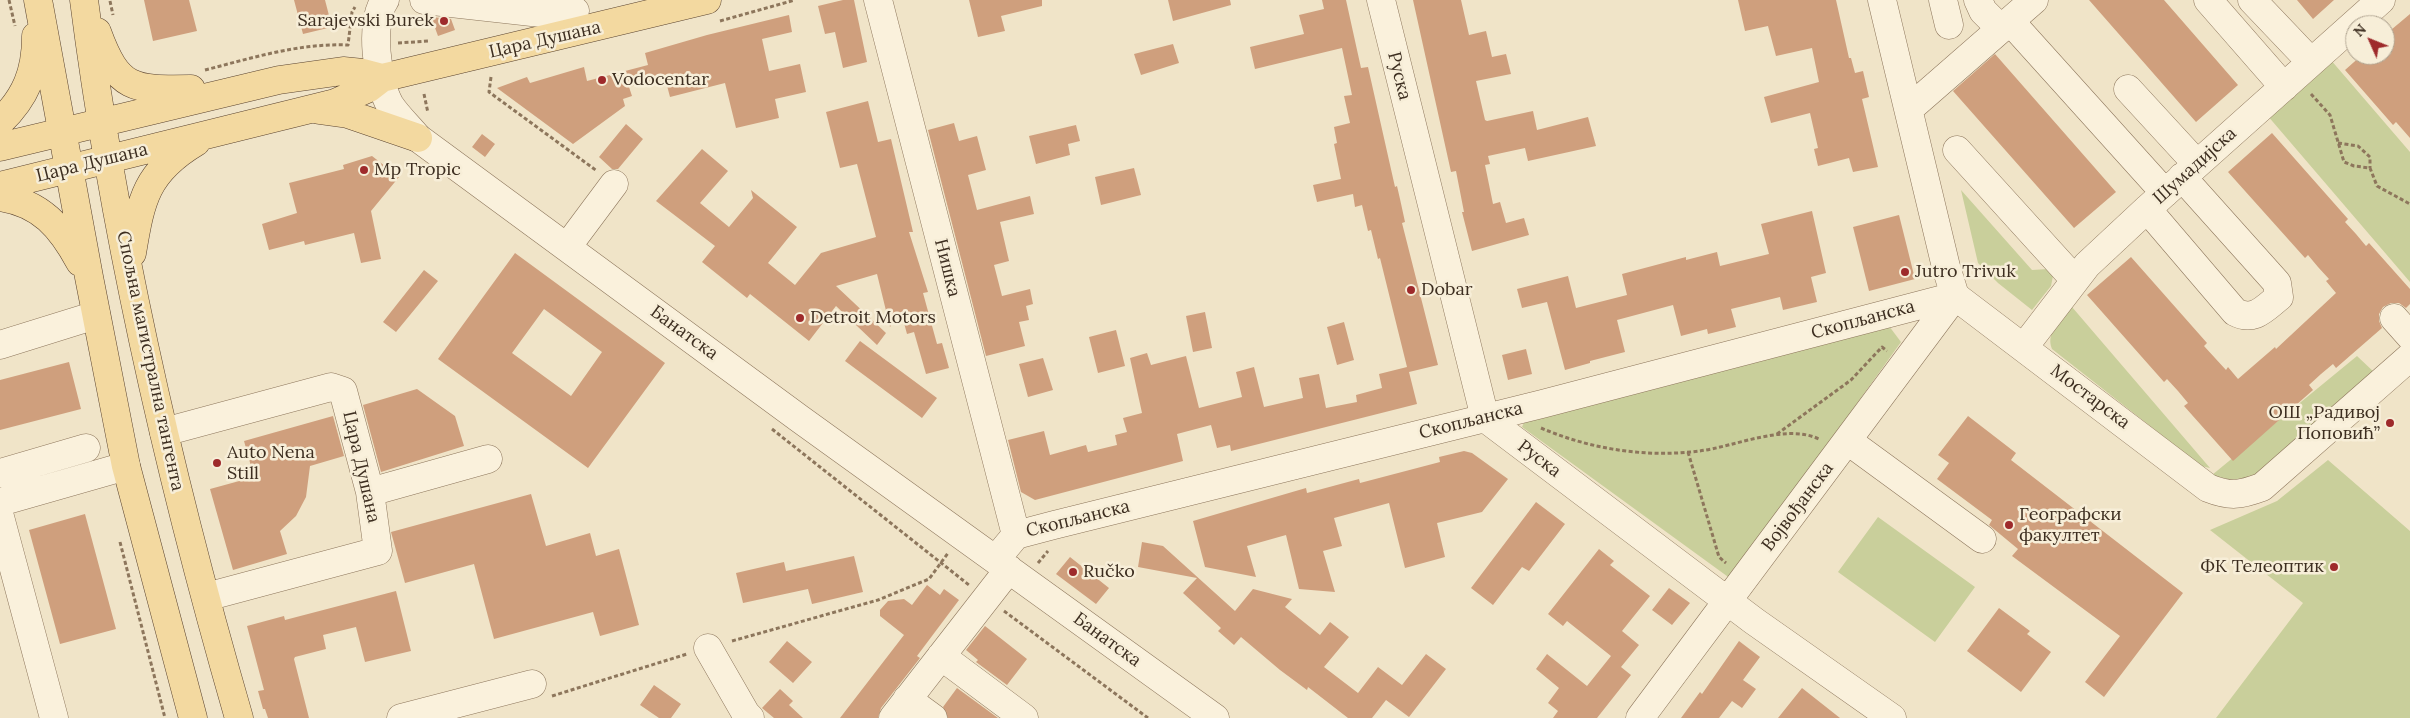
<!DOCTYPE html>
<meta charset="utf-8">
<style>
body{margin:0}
#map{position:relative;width:2410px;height:718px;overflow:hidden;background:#f0e4c8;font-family:Lora,serif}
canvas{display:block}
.north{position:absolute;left:2345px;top:15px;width:50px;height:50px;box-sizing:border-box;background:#f7eed8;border:1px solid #ada18e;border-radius:50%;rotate:314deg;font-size:14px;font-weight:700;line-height:20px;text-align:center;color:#3d2e20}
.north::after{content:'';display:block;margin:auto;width:18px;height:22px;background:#9e2a2b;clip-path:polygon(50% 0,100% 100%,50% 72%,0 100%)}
</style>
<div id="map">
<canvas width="2410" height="718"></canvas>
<div class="north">N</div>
</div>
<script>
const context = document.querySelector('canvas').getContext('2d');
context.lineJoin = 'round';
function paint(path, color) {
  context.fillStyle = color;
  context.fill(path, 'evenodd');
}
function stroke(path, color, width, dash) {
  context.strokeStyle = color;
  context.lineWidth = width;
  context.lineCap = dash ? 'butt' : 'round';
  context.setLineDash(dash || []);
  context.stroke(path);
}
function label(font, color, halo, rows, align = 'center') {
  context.font = font + ' Lora,serif';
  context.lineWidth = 5;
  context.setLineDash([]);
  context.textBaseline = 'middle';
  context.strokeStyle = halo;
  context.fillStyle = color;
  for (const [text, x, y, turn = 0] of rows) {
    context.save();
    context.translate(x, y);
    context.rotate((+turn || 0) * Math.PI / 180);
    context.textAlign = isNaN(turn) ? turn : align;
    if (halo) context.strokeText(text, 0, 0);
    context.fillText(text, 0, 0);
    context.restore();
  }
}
paint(new Path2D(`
 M2330,59L2410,152V282L2267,115Z
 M1961,190L2032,270L2048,269L2053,276L2051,286L2032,310L1998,283L1978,263Z
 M2072,307L2210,468L2201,466L2052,349C2045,332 2062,319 2072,307Z
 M1889,326L1901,342L1731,579L1522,427L1526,418Z
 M2357,356L2375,373L2257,475C2240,480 2229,481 2212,475Z
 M2328,460L2410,531V718H2216L2303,603L2210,530L2277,501Z
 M1878,517L1975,587L1935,642L1838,572Z`), '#c9cf9b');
paint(new Path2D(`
 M144,0H189L197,31L153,41Z
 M294,0H325L332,27L303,34Z
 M843,0H854L867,62L843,68L835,32L825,34L818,6Z
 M969,0H1042V6L1001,16L1005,31L978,37Z
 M1168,0H1230L1231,5L1173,21Z
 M1322,0H1346L1361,68L1368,67L1395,187L1397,186L1400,199L1405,222L1402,223L1438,365L1409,372L1417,404L1231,451L1230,445L1217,448L1211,425L1177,434L1183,461L1035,500L1021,492L1008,440L1044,431L1050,455L1086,445L1088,452L1117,445L1115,435L1127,432L1123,418L1142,413L1130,358L1147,353L1151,365L1186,356L1199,408L1242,397L1236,372L1254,367L1264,407L1303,398L1299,378L1319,374L1326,408L1357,402L1356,395L1382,388L1379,374L1407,367L1380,258L1378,259L1371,230L1368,231L1362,205L1355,207L1353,194L1317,202L1313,185L1341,179L1334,144L1337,143L1334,127L1350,123L1344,96L1352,95L1342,48L1255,69L1250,47L1304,34L1299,15L1324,9Z
 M1413,0H1461L1469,35L1486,31L1492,57L1506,54L1511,74L1476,81L1485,120L1487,121L1533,111L1537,130L1588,117L1596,146L1528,161L1525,148L1488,156L1490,164L1485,165L1493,204L1500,202L1506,223L1524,218L1529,235L1472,251L1462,212H1464L1456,171L1451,172Z
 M1738,0H1836L1849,58H1851L1855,73L1863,71L1869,97L1862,99L1878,167L1853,172L1849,158L1818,166L1814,149L1818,148L1810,113L1771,123L1764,97L1819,82L1812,48L1776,56L1768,26L1745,31Z
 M2089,0H2164L2238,85L2196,122Z
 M2297,0H2334L2313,19Z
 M2410,14V138L2396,122L2393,125L2345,70L2362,55H2385V35Z
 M789,15L792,32L762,39L769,71L800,64L806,92L775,99L779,118L736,128L725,83L670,97L665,78L629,87L632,96L623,99L625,106L573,144L497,88L527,77L530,83L584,67L587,81L648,65L645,53L707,35Z
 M431,17L451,19L455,30L438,36Z
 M1173,44L1179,63L1141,75L1134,54Z
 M1995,54L2116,192L2074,228L1953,91Z
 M868,101L878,142L891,139L913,232H909L928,292L923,293L937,344L942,343L949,368L926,374L914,332L907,334L901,312L890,327L877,274L836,286L886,333L877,345L836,306L809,341L750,294L747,298L702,262L715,246L656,201L702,149L728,171L700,203L729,227L753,198L751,190L797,227L768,263L795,285L821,253L876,237L857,164L840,168L826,112Z
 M954,123L959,141L977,136L986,170L968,175L977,210L1030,196L1034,214L1000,222L1009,261L994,265L1002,296L1030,289L1033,304L1026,306L1029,320L1019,322L1025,346L986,356L928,130Z
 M626,124L643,139L618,169H612L599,157Z
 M1076,125L1080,141L1068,144L1070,155L1036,164L1029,136Z
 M2272,133L2348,219L2345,222L2356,234L2366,246L2369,243L2410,289V304L2406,308L2399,303H2391L2383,307L2379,314V321L2382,328L2336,368L2333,364L2321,374L2309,385L2313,390L2233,461L2184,406L2188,403L2178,391L2167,379L2164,382L2087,295L2131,257L2207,343L2204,346L2226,370L2228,367L2238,379L2275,347L2276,349L2336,293L2326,281L2329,279L2318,267L2308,255L2305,258L2228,172Z
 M482,134L495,144L485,157L472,147Z
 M372,156L399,177L371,211L381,259L361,263L354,233L305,245L304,241L269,250L262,224L297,213L289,183L344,169L343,165Z
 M1134,168L1141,195L1101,205L1095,177Z
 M1812,211L1826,273L1811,277L1817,302L1783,310L1780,297L1731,309L1736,327L1708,334L1707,329L1681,336L1673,305L1617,320L1625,352L1590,361V363L1565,370L1547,302L1522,308L1517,289L1568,276L1576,308L1627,295L1622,274L1686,257V260L1717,252L1720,266L1769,254L1761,224Z
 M1899,215L1915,279L1869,291L1853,227Z
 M515,253L665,363L588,468L438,359ZM544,309L602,352L571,396L512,353Z
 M424,270L438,281L396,332L383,322Z
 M1205,312L1212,348L1193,352L1186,316Z
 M1344,322L1354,360L1337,365L1327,327Z
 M1116,330L1125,366L1098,373L1089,337Z
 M860,341L937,398L922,418L845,361Z
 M1526,349L1532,374L1508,380L1502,355Z
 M1043,358L1053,390L1028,397L1019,364Z
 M69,362L81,409L0,430V380Z
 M417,389L455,416L464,446L381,472L363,405Z
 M333,416L344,456L310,466L306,497L296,516L280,531L287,554L233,570L210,489L254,477L244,441Z
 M1968,416L2016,453L2011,460L2183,593L2104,697L2085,682L2120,636L2012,556L2018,549L1989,525L1992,520L1937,479L1949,463L1938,455Z
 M1464,451L1472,453L1508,479L1482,512L1437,523L1445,557L1405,568L1389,503L1334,518L1342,546L1323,551L1335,592L1299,589L1286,535L1247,546L1256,577L1205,567L1193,521L1306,488L1307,493L1359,479L1360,483L1440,462L1439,457Z
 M531,494L546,546L590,533L596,556L619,549L639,625L600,636L593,612L494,639L474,564L405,583L391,532Z
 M1536,502L1565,524L1529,571L1522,567L1493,605L1471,588Z
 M85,514L116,629L60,644L29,530Z
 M1142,542L1163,546L1235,611L1253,589L1292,599L1285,607L1320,635L1330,622L1349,637L1324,667L1358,693L1378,667L1402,685L1426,654L1446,669L1409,717L1386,700L1372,718H1348L1308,687L1307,690L1280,670L1241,637L1234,645L1218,631L1221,628L1183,593L1197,578L1138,567Z
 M1599,549L1614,561L1610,565L1650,596L1622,631L1639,645L1621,667L1631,675L1597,718H1553L1558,711L1548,703L1559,688L1536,669L1547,654L1587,686L1611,656L1567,621L1563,626L1548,614Z
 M854,556L863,592L812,604L808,589L743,603L736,573L784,562L786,571Z
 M1070,557L1109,588L1096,604L1056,574Z
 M927,585L940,595L944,589L959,600L917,656L920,658L881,708L878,718H840L904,635L880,616V610L888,601L904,599L912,605Z
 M1669,588L1690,603L1672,625L1652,610Z
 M396,591L411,651L365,662L356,627L323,635L326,649L295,657L294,659L309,718H268L265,709H263L258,691L264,690L247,626L284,616L285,620Z
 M1999,608L2030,631L2027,634L2051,652L2021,692L1967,651Z
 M985,626L1027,659L1007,685L976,662L978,660L966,650Z
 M787,641L812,662L793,683L769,662Z
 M1739,641L1760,657L1743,680L1756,689L1742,708L1732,701L1719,718H1681L1700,692L1702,694Z
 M654,685L681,704L671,718H659L640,705Z
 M957,688L998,718H948L943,707Z
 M1802,688L1840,718H1778Z
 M780,689L793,701L789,705L803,718H774L762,708Z`), '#cf9f7d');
const minor = new Path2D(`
 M385,0C369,22 377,83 390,105C398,117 409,127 418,138L800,419L1215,718
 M424,0L550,14L575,11
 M878,0L1016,535
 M1381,0L1485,418L1754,621L1892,718
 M1882,0L1946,267L1955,296L2208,488C2231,497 2240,495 2262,487L2410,357
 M1943,0L1949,25
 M1978,0L1983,11L2001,29
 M2208,0L2284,87
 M2252,0L2311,62
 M2010,21L2165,193
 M2128,89L2197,164
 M1909,109L2034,0
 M1957,150L2075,280
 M2147,209L2235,312C2254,322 2264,309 2279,297L2277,283L2182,177
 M567,247L614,184
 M2394,318L2410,336
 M0,345L96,315
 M2024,347L2087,265L2147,209L2381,0
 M164,432L331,387L343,391L370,492L378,551L206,597
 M1848,441L1982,539
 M0,473L86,448
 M370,492L488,459
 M0,502L126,466
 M0,517L54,718
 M996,559L1016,535L1054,525L1542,404L1955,296
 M708,648L746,714L750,718
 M941,656L1024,718
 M907,699L933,718
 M401,718L532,684
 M893,718L1009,569
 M1640,718L1955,296`);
const major = new Path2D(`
 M38,0L89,277L126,466L193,718
 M84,0C115,243 171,483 239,718
 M97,32C118,90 133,90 191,89
 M319,110L348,114L418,138
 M0,122C26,97 36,72 36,36
 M0,147L279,80L343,71L363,73L382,78
 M0,186L335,103L369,88L382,78L707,0
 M0,197C41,203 61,227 80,262
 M132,253C141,199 146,172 196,142`);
stroke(minor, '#8d765c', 29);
stroke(major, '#5b4430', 29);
stroke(new Path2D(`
 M9,0L15,26
 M110,1L113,15
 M720,21L795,0
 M398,43L429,41
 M205,70C252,58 299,43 348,45L352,12L355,7
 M491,77L489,92L597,171
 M424,94L428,113
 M2311,94L2330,115L2344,162L2354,166L2370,168L2377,186L2410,204
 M2338,143L2358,146L2370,157V168
 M1541,428C1590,449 1646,458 1699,451C1734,447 1785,423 1819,439
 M772,429L969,585
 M1777,434L1851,380L1882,347L1887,351
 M1688,452L1719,557L1726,563
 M120,542L165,718
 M1038,563L1048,551
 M1004,611L1148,718
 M732,641L878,600L929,579L948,553
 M552,696L687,654`), '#8d765c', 3, [4, 2.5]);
stroke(minor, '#faf1dc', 28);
stroke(major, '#f3d9a0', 28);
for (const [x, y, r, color] of [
 [444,21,5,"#9e2a2b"],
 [602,80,5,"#9e2a2b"],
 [364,170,5,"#9e2a2b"],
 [1905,272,5,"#9e2a2b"],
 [1411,290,5,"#9e2a2b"],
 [800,318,5,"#9e2a2b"],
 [2390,423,5,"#9e2a2b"],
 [217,463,5,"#9e2a2b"],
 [2009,525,5,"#9e2a2b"],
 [2334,567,5,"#9e2a2b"],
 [1073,572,5,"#9e2a2b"]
]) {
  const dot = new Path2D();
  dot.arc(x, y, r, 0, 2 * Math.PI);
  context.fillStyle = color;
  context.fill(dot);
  stroke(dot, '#f7eed8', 2);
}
label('18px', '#3d2e20', '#f7eed8', [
 ["Sarajevski Burek",434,21,"right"],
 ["Vodocentar",612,80],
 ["Mp Tropic",374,170],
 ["Jutro Trivuk",1915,272],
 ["Dobar",1421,290],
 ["Detroit Motors",810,318],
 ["ОШ „Радивој",2380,413,"right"],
 ["Поповић”",2380,434,"right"],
 ["Auto Nena",227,453],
 ["Still",227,474],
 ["Географски",2019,515],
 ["факултет",2019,536],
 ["ФК Телеоптик",2324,567,"right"],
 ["Ručko",1083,572]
], 'left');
label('18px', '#3d2e20', '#f7eed8', [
 ["Цара Душана",545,40,-13],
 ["Руска",1399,76,76],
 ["Цара Душана",92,163,-14],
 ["Шумадијска",2195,166,-42],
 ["Нишка",947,268,76],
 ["Скопљанска",1863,320,-15],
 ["Банатска",684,333,36],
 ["Спољна магистрална тангента",150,361,78],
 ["Мостарска",2090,397,37],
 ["Скопљанска",1471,421,-14],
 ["Руска",1539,459,37],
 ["Цара Душана",361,467,77],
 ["Војвођанска",1798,507,-53],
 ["Скопљанска",1078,519,-14],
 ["Банатска",1107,640,36]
]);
</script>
